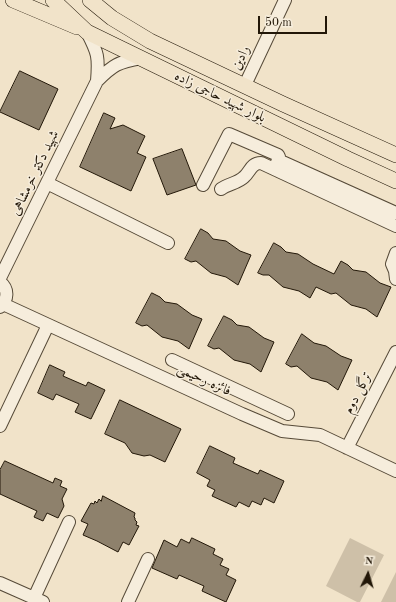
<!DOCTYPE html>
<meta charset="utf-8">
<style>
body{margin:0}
#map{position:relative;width:396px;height:602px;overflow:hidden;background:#f1e3c9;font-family:"Old Standard TT",serif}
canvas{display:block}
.north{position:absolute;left:348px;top:554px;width:40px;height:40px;-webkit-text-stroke:3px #f6eddc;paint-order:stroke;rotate:5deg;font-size:11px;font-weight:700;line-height:16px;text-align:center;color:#221708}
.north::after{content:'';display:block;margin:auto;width:14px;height:18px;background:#221708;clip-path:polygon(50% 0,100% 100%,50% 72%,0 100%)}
.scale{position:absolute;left:258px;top:16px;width:69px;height:18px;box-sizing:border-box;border:2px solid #221708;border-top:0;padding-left:5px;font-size:12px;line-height:14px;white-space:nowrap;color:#221708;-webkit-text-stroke:3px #f6eddc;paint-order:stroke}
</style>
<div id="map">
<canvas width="396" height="602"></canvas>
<div class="north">N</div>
<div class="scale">50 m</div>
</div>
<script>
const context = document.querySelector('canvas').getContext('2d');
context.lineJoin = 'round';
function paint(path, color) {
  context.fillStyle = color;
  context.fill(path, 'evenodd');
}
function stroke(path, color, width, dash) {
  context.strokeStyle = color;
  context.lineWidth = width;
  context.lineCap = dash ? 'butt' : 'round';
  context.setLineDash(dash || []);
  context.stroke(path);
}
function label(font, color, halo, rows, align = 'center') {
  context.font = font + ' "Old Standard TT",Amiri,serif';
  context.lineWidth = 3;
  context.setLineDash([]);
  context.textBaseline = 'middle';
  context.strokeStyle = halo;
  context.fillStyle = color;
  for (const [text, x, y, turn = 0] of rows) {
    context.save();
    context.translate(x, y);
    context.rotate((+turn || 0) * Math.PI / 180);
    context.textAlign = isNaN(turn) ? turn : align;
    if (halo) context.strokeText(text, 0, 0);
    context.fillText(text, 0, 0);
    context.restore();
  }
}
paint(new Path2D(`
 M350,538L384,555L360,602H357L326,586Z
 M396,572V602H381Z`), '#cec0a8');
const building = new Path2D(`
 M20,71L58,89L39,130L0,112Z
 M104,113L115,118L110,129L123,125L145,136L137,153L146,157L131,191L80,167Z
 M182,149L196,185L167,195L153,159Z
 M201,229L208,233L213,239L226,241L240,251L251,255L238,285L226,277L211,273L196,261L191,262L185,259Z
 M274,243L281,247L286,252L298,254L313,264L334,274L341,261L348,265L353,270L366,272L380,283L391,287L377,317L366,309L351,305L336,293L331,294L316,287L310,298L299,291L283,287L269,275H263L258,273Z
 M152,293L160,297L165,302L177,304L192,315L202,319L189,349L178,341L162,337L147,325L142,326L136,323Z
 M224,316L232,320L237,325L249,327L264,338L274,342L261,372L250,364L234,360L219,348L214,349L208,346Z
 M302,334L314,343L326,346L341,356L352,360L338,390L327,382L311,378L297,366L291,367L286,364Z
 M50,365L65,372L63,376L86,386L88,382L105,390L91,419L75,412L79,404L56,394L53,400L38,393Z
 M120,400L181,429L165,462L150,455L144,456L132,453L125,443L105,434Z
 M210,446L235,458L233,463L258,474L260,470L284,481L274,503L264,498L261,505L252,501L249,507L239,502L236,507L212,496L215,490L207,486L210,480L197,473Z
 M5,461L53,483L55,478L62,481L60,486L67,489L62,499L64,506L58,518L47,513L43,521L34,517L37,511L0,494V470Z
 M103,496L135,513L134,517L135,518V520L137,522L136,525L139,526L129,545L123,542L118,552L97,541L83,535L88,524L81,521L91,503L94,504L95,501L97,503L99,499L101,501Z
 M192,538L215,549L213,554L223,559L220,565L229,569L226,575L236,580L226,602L202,591L204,586L179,575L177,579L152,568L164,540L177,547L181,539L189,543Z`);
paint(building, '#8e816c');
stroke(building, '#221708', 1);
const minor = new Path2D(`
 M87,32C98,53 99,57 97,81
 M245,85L285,0
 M278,160L396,213
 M47,183L168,243
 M203,185L229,134L278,155L279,157L276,165
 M221,189C228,184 238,183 244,177C250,172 251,163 261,163L396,226
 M396,253L392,264L395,271L396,279
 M0,278L97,81C113,65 118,62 141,58
 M0,282C9,289 8,300 0,307
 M3,304L242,414L282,431L320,435L396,471
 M172,360L288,414
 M0,426L48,325
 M347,448L396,352
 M0,583L43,602
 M34,598L69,522
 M128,602L148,559`);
const major = new Path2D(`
 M13,0L77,27
 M53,0L87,32L348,159L396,181
 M90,0L112,18L150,41L283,104L396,155`);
stroke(minor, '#564a38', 14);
stroke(major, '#221708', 16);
stroke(minor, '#f6eddc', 12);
stroke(major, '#f1e3c9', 15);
label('14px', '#221708', '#f6eddc', [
 ["رادین",241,58,-65],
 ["بلوار شهید حاجی زاده",220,97,26],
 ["شهید دکتر خرمشاهی",35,173,-64],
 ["فائزه رحیمی",204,380,25],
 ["ترگل دوم",358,393,-63]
]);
</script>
